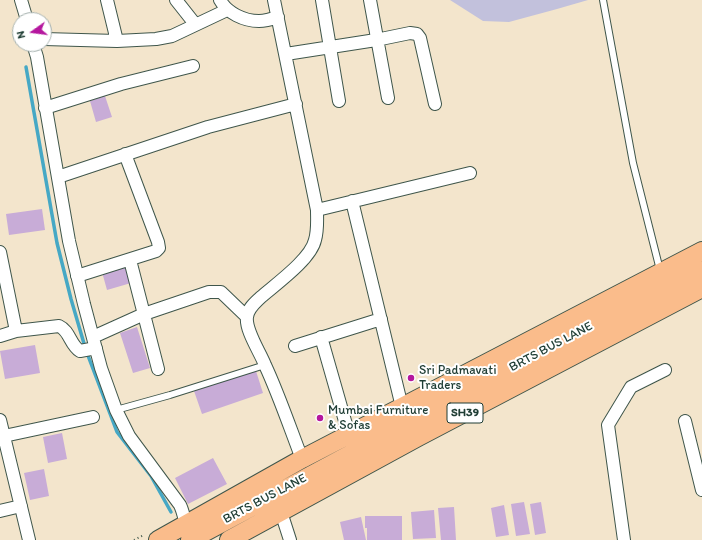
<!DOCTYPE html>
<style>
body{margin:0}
#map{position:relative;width:702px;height:540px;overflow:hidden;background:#f3e5cc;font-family:Itim,sans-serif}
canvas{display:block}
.north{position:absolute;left:12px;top:12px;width:40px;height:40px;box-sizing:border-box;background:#fff;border:1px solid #a5b1ae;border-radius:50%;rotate:256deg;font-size:11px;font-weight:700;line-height:16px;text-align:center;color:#1f3d34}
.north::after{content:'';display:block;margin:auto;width:14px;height:18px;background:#b5179e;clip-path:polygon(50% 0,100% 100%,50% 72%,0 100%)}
</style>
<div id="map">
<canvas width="702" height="540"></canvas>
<div class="north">N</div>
</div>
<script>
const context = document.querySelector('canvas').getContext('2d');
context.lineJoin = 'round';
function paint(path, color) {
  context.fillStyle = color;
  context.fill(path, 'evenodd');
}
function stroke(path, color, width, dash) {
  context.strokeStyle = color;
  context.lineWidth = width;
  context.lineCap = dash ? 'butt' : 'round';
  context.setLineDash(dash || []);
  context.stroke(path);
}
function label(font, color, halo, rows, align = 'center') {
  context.font = font + ' Itim,sans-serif';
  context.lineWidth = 4;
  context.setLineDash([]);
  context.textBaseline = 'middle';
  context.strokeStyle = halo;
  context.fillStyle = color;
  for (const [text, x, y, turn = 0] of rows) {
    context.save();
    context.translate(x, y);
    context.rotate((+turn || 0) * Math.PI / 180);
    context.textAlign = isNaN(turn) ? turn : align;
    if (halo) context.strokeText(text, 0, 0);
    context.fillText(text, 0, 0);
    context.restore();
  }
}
paint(new Path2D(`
 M450,0H588L557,9L509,22L483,21Z`), '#c2c1dc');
stroke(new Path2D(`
 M26,67L57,243L71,299L85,347
 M87,353L117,432L151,476L171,512`), '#46a8c5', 3.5);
paint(new Path2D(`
 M105,96L112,117L96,122L90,101Z
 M42,209L45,230L9,235L6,214Z
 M126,265L131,283L107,290L102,272Z
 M137,327L150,368L133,373L120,333Z
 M35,345L40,373L5,379L0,351Z
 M256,371L263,393L202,414L194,391Z
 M62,433L67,459L48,463L43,437Z
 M213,458L227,484L188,504L175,478Z
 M44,469L49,496L30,500L24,473Z
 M524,502L530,534L516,536L511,504Z
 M541,502L546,533L535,535L530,504Z
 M504,505L509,535L496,537L491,508Z
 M454,507L456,540H441L438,508Z
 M434,510L436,538L413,539L411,512Z
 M365,516H402V540H367V528H365Z
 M361,517L366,540H344L340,522Z`), '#c8acd7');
const lane = new Path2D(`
 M603,0L633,163L660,270
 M116,410L170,395L265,365`);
const street = new Path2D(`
 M21,0L27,20
 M107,0L117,41
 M176,0L195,24
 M220,0C227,13 244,21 259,21C265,21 272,19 278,17
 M274,0L317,210C317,220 318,230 315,240C311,259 276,284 261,297C255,303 248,308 247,317C245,330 260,352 265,365C279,395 290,428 302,459
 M322,0L339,101
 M370,0L388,98
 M44,39L117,41L156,39L172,36L227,10
 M33,44L37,57L69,241L84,304L101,368L116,410L129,436L180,505C184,513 184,522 189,529
 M286,54L376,40L410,33L417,34L420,38L435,104
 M45,108L121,84L193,66
 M58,177L208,127L296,104
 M352,201L402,407
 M317,210L470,173
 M0,252L16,331L0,336
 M130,260L158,369
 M77,276L156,251L159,248L158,242L125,154
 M16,331L59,326C70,331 70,345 80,351L96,348
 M93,337L144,314L209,292H221L247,317
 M321,337L349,435
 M295,346L381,319
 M0,420L29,540
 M685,421L702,490
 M4,436L93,417
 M0,511L21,506
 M281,512L290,540
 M624,540L608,425L631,387L665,370`);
const primary = new Path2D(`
 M158,540L302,459L702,251
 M190,540L551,347L702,270
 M229,540L418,437L702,288`);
stroke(lane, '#3f564b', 8);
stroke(street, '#3f564b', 14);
stroke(primary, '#3f564b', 20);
stroke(new Path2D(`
 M134,540L144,535`), '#3f564b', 2, [1, 3]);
stroke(lane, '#fff', 6);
stroke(street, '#fff', 12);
stroke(primary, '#fabc8b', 18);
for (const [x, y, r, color] of [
 [411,378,4,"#b5179e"],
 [320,418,4,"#b5179e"]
]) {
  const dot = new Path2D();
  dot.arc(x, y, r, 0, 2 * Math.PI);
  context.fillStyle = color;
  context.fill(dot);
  stroke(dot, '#fff', 1.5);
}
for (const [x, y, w] of [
 [465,413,36]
]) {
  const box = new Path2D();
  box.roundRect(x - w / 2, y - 10, w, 20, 3);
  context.fillStyle = '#fff';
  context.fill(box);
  stroke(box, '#1f3d34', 1);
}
label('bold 12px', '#1f3d34', null, [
 ["SH39",465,413]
]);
label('13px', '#1f3d34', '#fff', [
 ["BRTS BUS LANE",551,347,-28],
 ["BRTS BUS LANE",265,499,-28]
]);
label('13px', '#1f3d34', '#fff', [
 ["Sri Padmavati",419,371],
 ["Traders",419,386],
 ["Mumbai Furniture",328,411],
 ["& Sofas",328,426]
], 'left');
</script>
